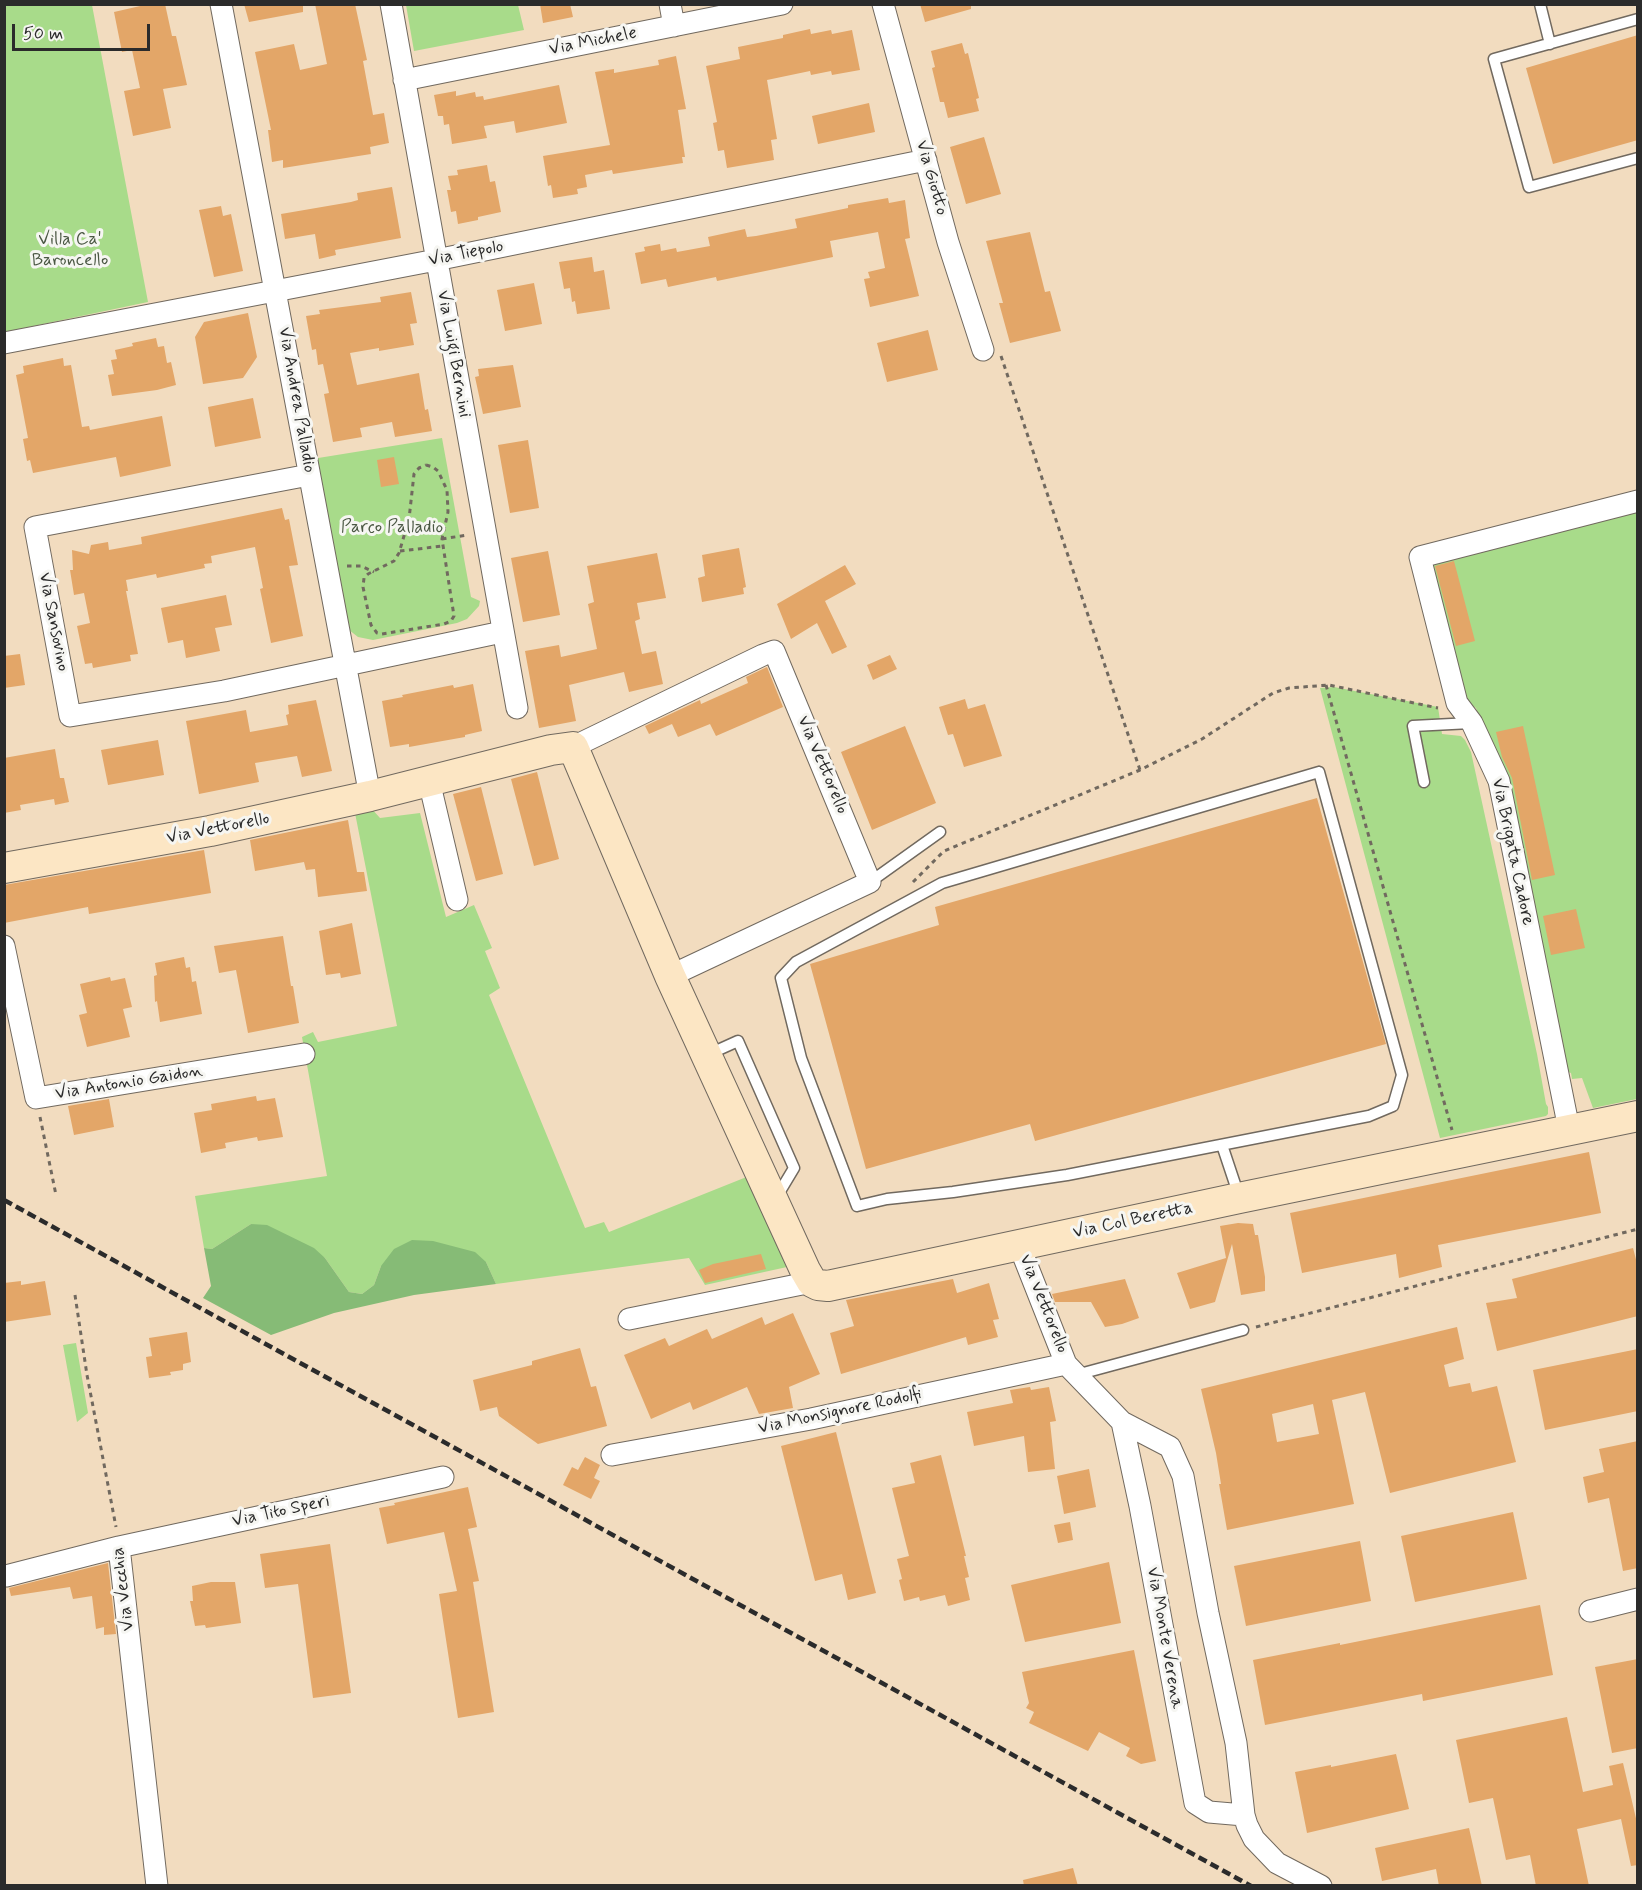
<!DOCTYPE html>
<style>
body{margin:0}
#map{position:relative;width:1642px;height:1890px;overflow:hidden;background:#f2dcbf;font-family:Mynerve,sans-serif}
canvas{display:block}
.frame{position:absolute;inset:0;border:6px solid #2b2b2b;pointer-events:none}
.scale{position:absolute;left:12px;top:24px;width:138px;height:27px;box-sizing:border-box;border:3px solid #2b2b2b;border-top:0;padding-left:8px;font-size:18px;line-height:21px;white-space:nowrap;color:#2b2b2b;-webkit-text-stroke:4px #f6f6f2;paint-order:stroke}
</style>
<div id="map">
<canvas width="1642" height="1890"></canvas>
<div class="frame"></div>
<div class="scale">50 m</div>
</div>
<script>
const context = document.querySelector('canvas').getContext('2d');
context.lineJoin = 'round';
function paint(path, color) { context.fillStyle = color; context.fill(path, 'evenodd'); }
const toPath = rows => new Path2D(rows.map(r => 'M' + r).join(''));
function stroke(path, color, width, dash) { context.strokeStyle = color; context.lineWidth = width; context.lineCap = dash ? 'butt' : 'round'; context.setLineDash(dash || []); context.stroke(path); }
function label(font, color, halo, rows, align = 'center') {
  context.font = font + ' Mynerve,sans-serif'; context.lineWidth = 6; context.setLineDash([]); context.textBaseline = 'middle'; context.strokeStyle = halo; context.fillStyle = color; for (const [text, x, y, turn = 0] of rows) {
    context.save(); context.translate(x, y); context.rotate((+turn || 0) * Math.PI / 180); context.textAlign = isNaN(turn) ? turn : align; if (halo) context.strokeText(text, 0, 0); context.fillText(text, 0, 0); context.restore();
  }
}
paint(toPath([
 [5,4,92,5,148,302,5,332],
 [406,5,518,5,524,30,414,51],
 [442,438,471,597,480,601,479,606,467,619,457,623,373,640,358,637,344,626,312,459],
 [1637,499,1637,1099,1593,1108,1582,1078,1572,1079,1571,1073,1565,1071,1525,898,1476,708,1468,703,1450,648,1425,554],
 [1334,687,1438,707,1442,734,1461,736,1465,740,1471,752,1537,1054,1546,1104,1548,1107,1548,1114,1546,1116,1440,1138,1320,688],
 [371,808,380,818,420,813,446,917,474,905,492,948,485,951,500,988,489,995,585,1228,604,1222,609,1232,749,1176,787,1267,705,1285,689,1258,496,1284,486,1262,381,1266,374,1285,362,1294,349,1292,325,1258,251,1224,212,1249,204,1248,195,1196,327,1176,302,1037,313,1032,318,1042,397,1026,355,813],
 [76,1343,88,1413,77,1422,63,1345]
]), '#a8db8a');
paint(toPath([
 [251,1224,267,1225,314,1248,325,1258,349,1292,362,1294,374,1285,381,1266,394,1249,412,1240,433,1241,475,1252,486,1262,496,1284,414,1295,334,1313,271,1335,203,1298,211,1286,204,1248,212,1249]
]), '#86bb76');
paint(toPath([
 [149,4,165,4,172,36,176,36,187,85,163,89,171,128,133,136,124,91,140,88,132,50,122,52,114,12],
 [244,4,303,4,303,12,249,22],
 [315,4,355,4,367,60,363,61,373,115,384,113,389,143,370,147,371,154,283,168,283,160,272,162,268,130,271,130,255,52,294,44,300,70,327,64],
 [540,4,570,4,573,17,543,23],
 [920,4,971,4,971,9,925,22],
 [810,29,811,34,831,30,832,34,852,30,860,70,832,75,831,71,811,75,810,71,767,80,777,139,771,140,774,160,727,168,724,150,718,151,713,123,717,122,706,66,740,59,738,47,783,38,783,35],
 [1638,35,1638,140,1553,164,1526,68],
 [962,43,965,54,968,53,979,98,976,99,979,111,948,118,944,102,940,102,932,68,935,67,931,51],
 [676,56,686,109,678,110,685,157,682,157,683,163,613,174,612,170,585,175,587,187,577,189,578,194,553,198,551,185,548,186,543,156,610,145,595,72,614,69,614,73,659,65,658,60],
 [559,85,567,123,516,133,514,121,484,126,487,138,452,144,449,124,444,125,443,116,438,116,434,95,456,91,456,96,475,92,476,97,483,96,484,100],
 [869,103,875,132,818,144,812,116],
 [984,137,1001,194,966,204,950,147],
 [487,165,490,182,495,181,501,212,478,217,478,220,458,224,456,211,451,212,447,190,451,190,448,176,458,175,457,170],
 [392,187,401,238,335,250,336,255,319,259,315,234,285,239,281,214,351,202,358,200,357,193],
 [888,198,889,203,905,200,910,238,905,239,919,296,870,307,864,279,870,278,868,272,885,268,878,232,830,241,833,257,717,281,716,277,668,287,666,279,641,284,635,253,645,251,644,247,660,244,661,251,676,248,677,252,710,246,708,237,745,229,747,237,756,236,797,228,795,219,848,208,848,205],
 [221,206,223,216,231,214,243,271,214,277,199,210],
 [1030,232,1045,292,1050,291,1061,331,1010,343,999,303,1003,303,986,241],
 [592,257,594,272,604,270,610,309,577,314,575,301,572,302,570,288,564,289,559,262],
 [534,283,542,324,505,331,497,290],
 [411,292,417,323,410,324,414,345,379,351,379,348,350,353,357,385,419,373,425,410,428,409,432,431,395,437,392,422,360,428,362,437,333,442,324,394,329,393,323,364,318,365,316,349,312,350,306,316,320,314,319,310,381,302,380,297],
 [248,313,257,357,243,378,203,384,195,337,204,322],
 [928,330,938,370,887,382,877,343],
 [156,338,158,347,164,346,167,363,171,362,176,385,157,390,112,396,108,375,114,374,111,360,117,359,115,350,133,346,132,343],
 [63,358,64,366,71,365,82,427,89,426,90,430,162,416,171,466,120,477,116,457,33,473,30,460,27,461,23,439,28,438,16,375,24,373,23,366],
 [513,365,521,407,483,414,475,377,479,376,478,369],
 [253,398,261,438,215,447,208,407],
 [528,440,539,508,510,513,498,445],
 [394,457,399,484,381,487,377,460],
 [282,508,285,520,289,519,298,565,289,566,303,636,271,643,260,589,263,588,255,547,211,556,212,563,204,564,205,568,157,578,156,574,126,580,128,591,126,591,138,654,130,655,131,661,93,668,92,663,85,664,77,626,90,623,84,593,74,595,70,570,73,570,72,550,89,554,91,545,108,542,109,550,142,544,141,537],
 [739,548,746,587,743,588,744,594,702,602,698,578,705,576,702,555],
 [548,551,560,615,523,622,511,558],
 [657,553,666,598,637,603,640,619,635,621,642,654,656,651,663,684,629,692,624,672,569,685,576,721,539,728,525,651,559,645,561,657,597,649,588,604,594,602,587,566],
 [1454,561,1475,641,1456,646,1435,566],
 [845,565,856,584,825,601,847,647,832,654,817,623,791,639,777,604],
 [226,595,232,625,215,628,220,651,186,658,183,640,168,643,161,608],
 [20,654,25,685,4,688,4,656],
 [890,655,897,669,873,680,867,665],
 [767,667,783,707,716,736,710,724,678,737,672,724,649,734,645,726,700,700,701,704,748,683,746,677],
 [473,684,482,731,465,735,465,737,409,747,409,744,390,747,382,701,403,697,402,695,453,685,454,688],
 [965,699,968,709,985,704,1002,756,964,767,953,734,948,735,939,707],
 [316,700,332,771,302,777,297,756,255,763,259,782,199,794,186,721,246,710,250,732,288,725,286,715,289,714,288,705],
 [905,726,936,803,872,830,841,752],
 [1523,726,1555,875,1532,880,1512,778,1502,757,1496,732],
 [158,740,164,775,108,785,101,750],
 [55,749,60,778,64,778,69,802,55,805,54,799,20,805,21,810,4,813,4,758],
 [537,772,559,859,534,866,511,779],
 [481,787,503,874,476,881,453,794],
 [1317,798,1386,1044,1035,1141,1030,1124,866,1169,810,964,939,925,935,907],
 [348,820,357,872,364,872,367,891,318,897,315,869,306,870,304,862,255,871,250,840],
 [204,850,211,893,89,914,88,907,4,923,4,885],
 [1576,909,1585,948,1551,955,1543,916],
 [352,923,361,974,341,978,340,973,326,975,319,931],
 [283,936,291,986,293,986,299,1023,248,1033,236,970,219,973,214,946],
 [184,957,186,968,190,967,192,982,196,981,202,1014,160,1022,157,1001,155,1002,154,976,157,975,155,963],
 [110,977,111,981,125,978,132,1007,123,1009,130,1037,87,1047,79,1015,87,1013,80,984],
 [256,1096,257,1101,275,1098,283,1137,258,1141,257,1137,225,1143,226,1148,201,1153,194,1113,212,1110,211,1104],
 [109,1099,114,1127,74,1135,68,1106],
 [1589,1152,1601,1213,1438,1245,1442,1267,1399,1278,1396,1254,1302,1273,1290,1213],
 [1238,1223,1253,1224,1255,1235,1258,1235,1265,1277,1265,1291,1241,1295,1232,1244,1215,1302,1190,1309,1177,1273,1226,1258,1220,1226],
 [1633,1248,1638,1267,1638,1316,1497,1351,1486,1303,1517,1298,1512,1279],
 [761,1254,766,1269,705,1283,699,1270,713,1264],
 [953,1279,957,1293,989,1283,999,1319,993,1320,998,1337,968,1345,966,1337,841,1374,830,1333,854,1326,846,1300],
 [1125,1279,1139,1318,1122,1324,1105,1327,1091,1302,1055,1302,1052,1294],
 [21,1281,21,1285,45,1281,51,1315,4,1322,4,1283],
 [793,1313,820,1374,789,1387,793,1408,759,1414,747,1387,693,1410,690,1402,651,1419,624,1355,665,1338,669,1346,707,1329,712,1339,762,1317,765,1325],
 [1457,1327,1464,1359,1444,1365,1449,1387,1470,1383,1472,1392,1497,1386,1516,1462,1390,1493,1365,1392,1332,1400,1354,1504,1227,1530,1219,1484,1221,1484,1216,1453,1201,1389],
 [1313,1404,1319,1434,1277,1442,1272,1414],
 [187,1332,191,1362,183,1364,183,1370,170,1372,171,1375,149,1378,146,1357,152,1356,149,1338],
 [580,1348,591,1387,596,1386,607,1426,538,1444,499,1416,497,1407,480,1411,473,1380,532,1365,532,1361],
 [1638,1349,1638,1411,1545,1430,1533,1370],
 [1030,1387,1031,1390,1049,1387,1056,1421,1050,1422,1055,1469,1028,1472,1024,1436,974,1446,967,1412,1013,1403,1010,1390],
 [836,1432,876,1593,848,1600,842,1574,815,1581,781,1446],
 [1638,1441,1638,1568,1623,1571,1609,1498,1588,1503,1583,1477,1604,1472,1599,1449],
 [941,1455,966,1556,964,1556,969,1577,965,1578,970,1600,948,1606,945,1595,920,1601,919,1597,904,1601,899,1580,902,1579,897,1559,909,1556,892,1488,915,1483,910,1463],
 [585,1457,600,1465,594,1478,600,1481,591,1499,563,1485,572,1467,578,1470],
 [1089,1469,1096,1507,1064,1514,1057,1476],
 [468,1487,477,1527,468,1529,479,1581,473,1582,494,1712,458,1718,439,1594,457,1591,444,1532,387,1544,379,1508,395,1505,394,1503],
 [1513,1512,1527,1579,1415,1602,1401,1536],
 [1070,1522,1073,1540,1058,1543,1054,1525],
 [1360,1541,1371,1601,1246,1626,1234,1566],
 [330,1544,351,1693,313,1698,298,1584,265,1588,260,1554],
 [1109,1562,1121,1623,1025,1642,1011,1585],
 [108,1563,116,1634,104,1635,104,1627,96,1629,92,1596,73,1599,70,1587,11,1596,9,1588],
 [211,1582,235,1582,241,1623,206,1628,205,1625,195,1626,190,1601,193,1601,192,1586],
 [1540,1605,1553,1675,1423,1701,1422,1694,1265,1725,1253,1660,1340,1643,1340,1645],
 [1134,1650,1156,1761,1141,1764,1126,1756,1130,1748,1099,1732,1088,1751,1029,1723,1034,1712,1026,1708,1029,1703,1022,1672],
 [1638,1659,1638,1748,1612,1753,1595,1667],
 [1567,1717,1583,1792,1613,1785,1609,1766,1623,1763,1638,1827,1638,1865,1631,1866,1621,1819,1577,1829,1589,1886,1536,1886,1530,1855,1506,1860,1493,1798,1469,1803,1456,1740],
 [1396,1754,1409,1809,1307,1833,1295,1772,1331,1765,1331,1767],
 [1469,1828,1482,1886,1439,1886,1436,1869,1382,1881,1375,1848],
 [1073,1868,1078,1886,1024,1886,1023,1880]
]), '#e3a668');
const lane = toPath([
 [1540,4,1550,44],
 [1638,19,1494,59,1529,187,1638,158],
 [1319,772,1402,1075,1393,1106,1369,1116,1067,1175,953,1192,887,1199,857,1206,801,1058,781,978,796,962,942,883,1319,772],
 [1424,782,1413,726,1471,723],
 [870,882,940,832],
 [707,1055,738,1041,794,1168,776,1198],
 [1222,1145,1239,1196],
 [1076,1375,1243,1330]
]);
const street = toPath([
 [221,4,370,796],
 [391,4,517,708],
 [670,4,674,26],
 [883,4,948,242,983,350],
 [404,80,782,4],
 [4,343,436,260,926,160],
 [309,475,35,527,70,716,224,691,502,632],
 [573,747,763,655,774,651,870,882,670,976],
 [429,781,457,900],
 [4,946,36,1098,304,1054],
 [1569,1129,1499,781,1472,723,1457,703,1420,557,1638,501],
 [1019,1245,1066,1364,1122,1422,1170,1447,1183,1476,1208,1613,1236,1743,1244,1815,1247,1825,1254,1839,1277,1863,1321,1886],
 [629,1319,812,1282],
 [1122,1422,1140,1506,1195,1803,1209,1812,1244,1815],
 [612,1455,811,1419,1066,1364],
 [119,1547,157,1886],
 [6,1576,119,1547,443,1477],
 [1590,1611,1638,1599]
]);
const secondary = toPath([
 [4,868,210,831,370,796,551,750,573,747,670,976,805,1270,812,1282,818,1285,828,1286,1239,1198,1638,1116]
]);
stroke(lane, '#71695f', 13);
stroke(street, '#71695f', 23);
stroke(secondary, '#71695f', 32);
stroke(toPath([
 [1001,356,1140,770],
 [426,465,433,467,438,471,447,490,448,512,442,539,454,616,451,621,444,624,382,634,377,633,371,625,363,587,364,578,368,574,394,561,399,553,409,519,414,474,419,468,426,465],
 [442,539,467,535],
 [400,551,443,546],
 [347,566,361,566,374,572],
 [1326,685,1452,1130],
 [913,882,944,851,1140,770,1202,739,1273,693,1289,688,1329,685,1438,708],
 [40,1117,56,1195],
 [75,1295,87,1375,116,1527],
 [1256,1327,1638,1229]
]), '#71695f', 3, [4.5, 4.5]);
stroke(lane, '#fff', 10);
stroke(street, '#fff', 21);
stroke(secondary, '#fce6c4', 30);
stroke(toPath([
 [4,1200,1251,1886]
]), '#2b2b2b', 4.5, [9, 4.5]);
label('18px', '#2b2b2b', '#f6f6f2', [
 ["Via Michele",593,42,-11],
 ["Via Giotto",931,178,74],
 ["Via Tiepolo",466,254,-11],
 ["Via Luigi Bernini",453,354,80],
 ["Via Andrea Palladio",296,400,80],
 ["Via Sansovino",53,622,79],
 ["Via Vettorello",822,765,67],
 ["Via Vettorello",218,829,-11],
 ["Via Brigata Cadore",1512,852,78],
 ["Via Antonio Gaidon",129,1083,-9],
 ["Via Col Beretta",1133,1221,-12],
 ["Via Vettorello",1043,1304,68],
 ["Via Monsignore Rodolfi",840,1412,-12],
 ["Via Tito Speri",281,1512,-12],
 ["Via Vecchia",124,1589,-97],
 ["Via Monte Verena",1164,1638,80]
]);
label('18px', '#4a5743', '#f6f6f2', [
 ["Villa Ca'",70,240],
 ["Baroncello",70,261],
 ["Parco Palladio",392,528]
]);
</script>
